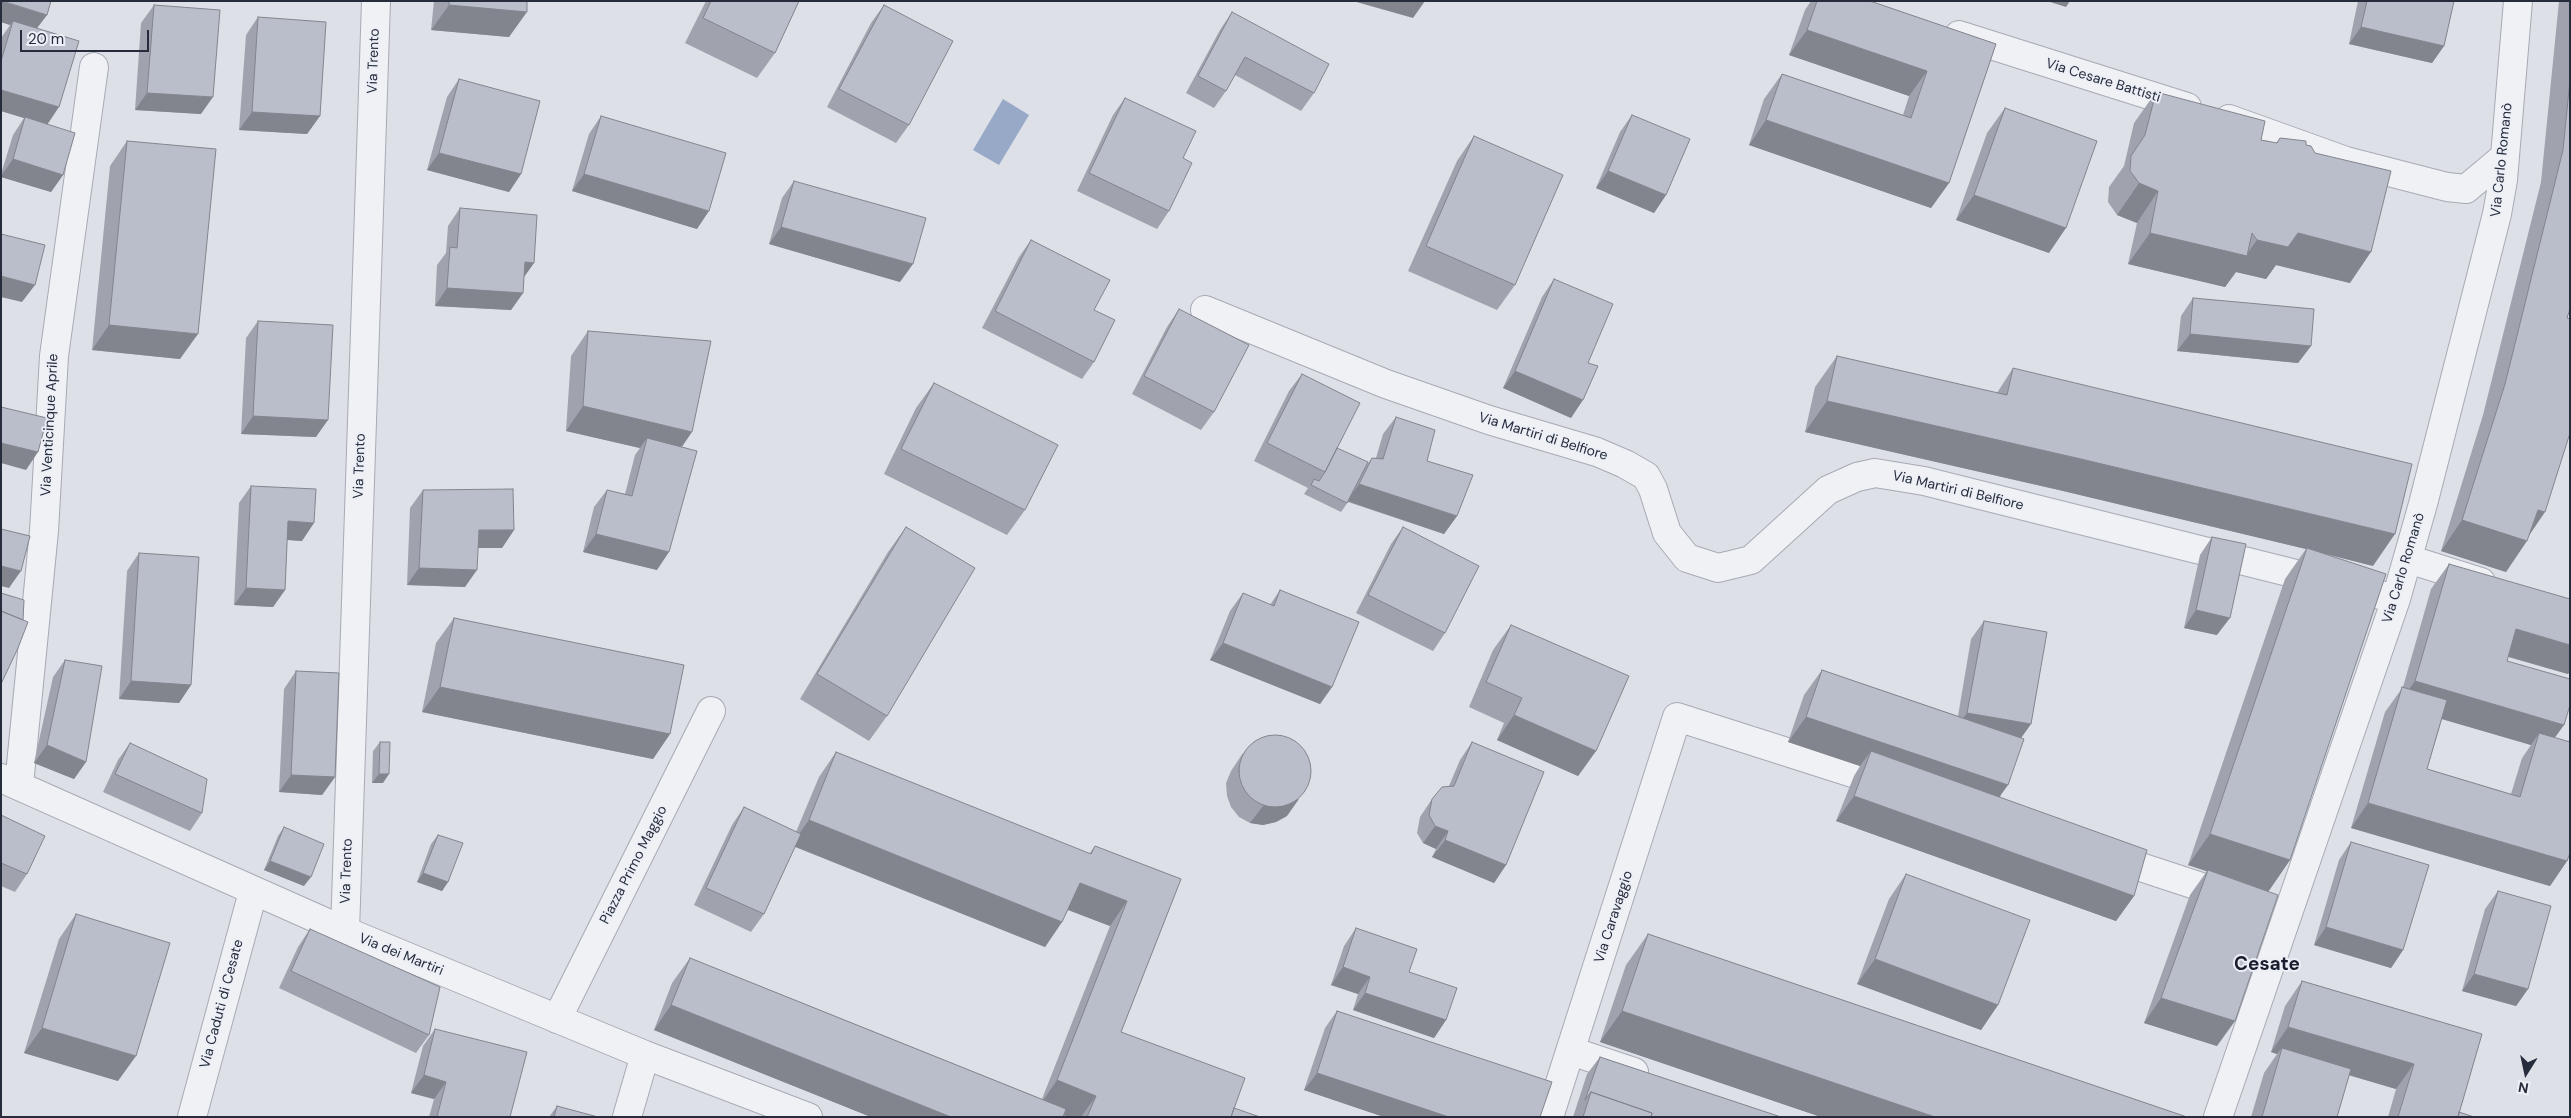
<!DOCTYPE html>
<meta charset="utf-8">
<style>
body{margin:0}
#map{position:relative;width:2571px;height:1118px;overflow:hidden;background:#dde0e7;font-family:"DM Sans",sans-serif}
canvas{display:block}
.frame{position:absolute;inset:0;border:2px solid #272c3d;pointer-events:none}
.north{position:absolute;left:2501px;top:1048px;width:50px;height:50px;-webkit-text-stroke:4px #eceff5;paint-order:stroke;rotate:190deg;font-size:14px;font-weight:700;line-height:20px;text-align:center;color:#272c3d}
.north::after{content:'';display:block;margin:auto;width:18px;height:22px;background:#272c3d;clip-path:polygon(50% 0,100% 100%,50% 72%,0 100%)}
.scale{position:absolute;left:20px;top:30px;width:129px;height:22px;box-sizing:border-box;border:2px solid #272c3d;border-top:0;padding-left:6px;font-size:15px;line-height:18px;white-space:nowrap;color:#272c3d;-webkit-text-stroke:4px #eceff5;paint-order:stroke}
</style>
<div id="map">
<canvas width="2571" height="1118"></canvas>
<div class="frame"></div>
<div class="north">N</div>
<div class="scale">20 m</div>
</div>
<script>
const context = document.querySelector('canvas').getContext('2d');
context.lineJoin = 'round';
function paint(path, color) { context.fillStyle = color; context.fill(path, 'evenodd'); }
const toPath = rows => new Path2D(rows.map(r => 'M' + r).join(''));
function stroke(path, color, width, dash) { context.strokeStyle = color; context.lineWidth = width; context.lineCap = dash ? 'butt' : 'round'; context.setLineDash(dash || []); context.stroke(path); }
function label(font, color, halo, rows, align = 'center') {
  context.font = font + ' "DM Sans",sans-serif'; context.lineWidth = 4; context.setLineDash([]); context.textBaseline = 'middle'; context.strokeStyle = halo; context.fillStyle = color; for (const [text, x, y, turn = 0] of rows) {
    context.save(); context.translate(x, y); context.rotate((+turn || 0) * Math.PI / 180); context.textAlign = isNaN(turn) ? turn : align; if (halo) context.strokeText(text, 0, 0); context.fillText(text, 0, 0); context.restore();
  }
}
paint(toPath([
 [1003,99,1029,115,999,165,973,150]
]), '#98a8c7');
const minor = toPath([
 [1959,35,2187,107],
 [2229,119,2346,161,2447,187,2466,189,2503,158],
 [1205,310,1386,384,1489,420,1597,452,1625,464,1646,476,1653,489,1667,533,1687,558,1718,568,1751,560,1828,490,1857,477,1875,473,1924,481,2396,599],
 [2408,559,2481,582],
 [1,778,345,931,645,1055,808,1117],
 [19,785,44,531,54,356,94,67],
 [2107,856,2232,897],
 [345,931,376,1],
 [557,1019,711,711],
 [1571,1051,1634,1072],
 [192,1117,253,892],
 [627,1117,645,1055],
 [1549,1117,1677,717,1890,785],
 [2218,1117,2396,599,2423,504,2497,214,2503,180,2518,1]
]);
stroke(minor, '#a6aab4', 30);
stroke(minor, '#f0f1f5', 28);
paint(toPath([
 [434,1,527,1,509,37,431,30],
 [706,1,799,1,775,53,757,78,685,43],
 [1811,1,1870,1,1996,44,1949,183,1931,208,1749,145,1764,99,1782,74,1903,115,1909,96,1789,55,1805,10],
 [2358,1,2454,1,2444,46,2432,63,2349,44],
 [2559,1,2570,1,2570,309,2567,318,2570,319,2570,436,2569,435,2530,534,2506,572,2441,551,2483,415,2541,182],
 [154,5,201,114,135,110,141,23],
 [884,5,909,125,896,143,827,107,871,23],
 [1232,12,1314,93,1301,111,1235,75,1226,91,1214,108,1186,93,1220,30],
 [47,15,37,28,48,124,63,175,51,192,1,177,1,174,13,135,24,118,1,111,1,38,10,25,1,22],
 [258,17,320,116,307,134,239,130,246,35],
 [459,79,521,174,509,192,427,170,447,97],
 [2156,92,2261,140,2276,143,2280,138,2306,145,2350,283,2276,265,2266,279,2236,272,2225,287,2128,264,2137,223,2117,215,2108,202,2109,187,2124,166,2134,123],
 [1125,98,1183,158,1169,211,1157,229,1077,191,1113,115],
 [2005,108,2049,253,1956,220,1987,133],
 [1632,115,1666,195,1654,213,1596,188,1620,132],
 [601,116,697,229,572,191,589,134],
 [1474,136,1515,285,1497,310,1408,271,1457,161],
 [127,141,180,359,92,350,110,166],
 [794,181,900,282,769,244,782,198],
 [460,208,534,263,524,276,523,293,511,310,435,306,437,265,446,253,448,226],
 [1031,240,1094,310,1094,362,1082,379,982,328,1019,257],
 [1554,279,1588,363,1571,418,1503,388,1542,297],
 [2193,298,2311,346,2298,363,2177,351,2181,316],
 [1179,309,1214,412,1201,430,1132,394,1167,327],
 [258,321,316,437,241,434,246,338],
 [588,331,682,447,657,570,583,552,594,507,607,490,625,494,635,455,640,448,566,431,571,356],
 [1837,356,1997,393,2013,368,2373,566,2327,554,2290,860,2268,892,2217,1046,2144,1023,2190,895,2207,871,2188,865,2285,579,2306,549,2059,490,1805,432,1815,387],
 [1302,374,1337,448,1365,467,1372,458,1376,458,1383,434,1396,417,1427,461,1457,516,1444,534,1348,502,1341,512,1304,494,1308,488,1254,461,1289,391],
 [934,383,1025,510,1007,535,884,474,916,408],
 [251,486,302,541,287,540,285,590,273,607,234,605,239,503],
 [423,490,514,530,502,548,478,548,465,587,407,585,410,508],
 [906,527,887,716,869,741,800,699,888,552],
 [1403,527,1445,633,1433,651,1356,613,1391,544],
 [2212,537,2217,635,2184,628,2200,555],
 [139,553,191,685,179,703,119,699,127,571],
 [2449,564,2568,674,2508,657,2507,661,2555,738,2567,861,2550,886,2351,828,2385,712,2403,687,2431,589],
 [2442,719,2531,745,2522,758,2511,794,2427,769],
 [1280,590,1332,687,1320,704,1210,660,1230,611,1243,593,1270,605],
 [454,618,670,734,653,759,422,712,436,643],
 [1984,621,2021,738,2000,797,2134,896,2116,921,1836,821,1854,776,1860,766,1788,742,1804,695,1822,670,1958,716,1971,639],
 [1511,625,1596,751,1578,776,1497,740,1504,723,1469,707,1493,650],
 [65,660,86,762,74,779,34,763,53,677],
 [296,671,335,777,322,795,279,792,284,689],
 [380,742,383,783,372,783,373,751],
 [1472,742,1506,865,1494,883,1432,857,1436,849,1423,843,1417,833,1420,817,1432,799,1449,786,1460,760],
 [130,743,202,813,190,831,103,792,118,760],
 [836,752,1089,854,1095,846,1181,879,1121,1032,1234,1108,1260,1117,1068,1117,1064,1115,1063,1117,871,1117,654,1030,672,983,690,958,1042,1099,1110,926,1068,910,1062,922,1045,947,795,847,764,914,751,932,694,905,732,825,744,807,796,832,819,777],
 [1243,753,1287,816,1276,822,1263,825,1250,823,1239,817,1231,807,1227,796,1226,783,1231,771],
 [1,815,27,874,15,892,1,886],
 [284,827,304,886,264,870,278,836],
 [438,835,448,882,442,891,417,882,431,844],
 [2351,842,2403,950,2391,968,2314,945,2339,860],
 [1906,874,1998,1005,1981,1030,1857,984,1889,899],
 [2498,891,2528,989,2516,1006,2462,991,2485,909],
 [76,914,118,1081,24,1053,59,939],
 [1356,928,1446,1020,1434,1038,1353,1010,1358,994,1331,985,1344,946],
 [310,929,429,1035,416,1053,279,988,298,947],
 [1648,934,2187,1117,1821,1117,1600,1042,1626,965],
 [2302,981,2482,1034,2459,1112,2474,1117,2388,1117,2396,1089,2349,1075,2337,1117,2251,1117,2264,1073,2277,1054,2271,1052,2285,1006],
 [1337,1011,1540,1117,1384,1117,1304,1090,1325,1028],
 [435,1029,510,1117,429,1117,434,1099,411,1093,423,1046],
 [1600,1057,1781,1117,1573,1117,1587,1074],
 [557,1106,598,1117,549,1117]
]), '#a0a3ae');
paint(toPath([
 [1,1,47,15,34,32,13,21,10,25,1,22],
 [1353,1,1425,1,1413,18],
 [2047,1,2070,1,2066,7],
 [449,5,527,12,509,37,431,30],
 [2361,27,2444,46,2432,63,2349,44],
 [1807,30,1927,71,1909,96,1789,55],
 [1,90,59,107,47,125,1,111],
 [147,93,213,97,201,114,135,110],
 [252,112,320,116,307,134,239,130],
 [1766,120,1949,183,1931,208,1749,145],
 [439,153,521,174,509,192,427,170],
 [13,159,63,175,51,192,1,177,1,176],
 [1608,171,1666,195,1654,213,1596,188],
 [584,174,709,211,697,229,572,191],
 [2139,183,2158,191,2137,223,2117,215],
 [1974,195,2066,228,2049,253,1956,220],
 [781,227,913,264,900,282,769,244],
 [2150,233,2246,255,2257,240,2298,233,2371,252,2350,283,2276,265,2266,279,2236,272,2225,287,2128,264],
 [525,262,534,263,522,280],
 [1,276,35,285,22,302,1,297],
 [447,288,523,293,511,310,435,306],
 [109,325,198,334,180,359,92,350],
 [2190,334,2311,346,2298,363,2177,351],
 [1515,371,1583,400,1571,418,1503,388],
 [1827,401,2081,459,2395,534,2373,566,2306,549,2307,548,2306,549,2059,490,1805,432],
 [583,406,692,432,675,457,647,438,640,448,566,431],
 [253,416,328,420,316,437,241,434],
 [1,443,38,452,26,470,1,463],
 [1359,484,1457,516,1444,534,1347,501],
 [2538,510,2545,512,2526,540,2527,541,2506,572,2441,551,2462,520],
 [288,521,314,523,302,541,276,539],
 [479,530,514,530,502,548,467,548],
 [596,534,669,552,657,570,583,552],
 [1,566,21,571,9,588,1,586],
 [419,568,477,570,465,587,407,585],
 [246,588,285,590,273,607,234,605],
 [2196,610,2230,618,2217,635,2184,628],
 [2516,629,2570,645,2570,672,2568,674,2499,654],
 [1223,643,1332,687,1320,704,1210,660],
 [131,681,191,685,179,703,119,699],
 [2415,681,2564,725,2546,750,2539,733,2531,745,2397,706],
 [440,687,670,734,653,759,422,712],
 [1967,713,2031,724,2019,741,1955,730],
 [1514,715,1596,751,1578,776,1497,740],
 [1806,717,2008,785,1990,810,1871,751,1860,766,1788,742],
 [47,745,86,762,74,779,34,763],
 [379,774,389,774,383,783,372,783],
 [291,775,335,777,322,795,279,792],
 [1854,796,2134,896,2116,921,1836,821],
 [1299,799,1287,816,1276,822,1263,825,1250,823,1263,806],
 [2368,803,2567,861,2550,886,2351,828],
 [809,820,1062,922,1045,947,791,845],
 [1435,826,1448,831,1436,849,1423,843],
 [2210,834,2290,860,2268,892,2188,865],
 [1445,840,1506,865,1494,883,1432,857],
 [270,861,311,877,304,886,264,870],
 [423,873,448,882,442,891,417,882],
 [1080,883,1127,901,1110,926,1063,908],
 [2326,927,2403,950,2391,968,2314,945],
 [1875,959,1998,1005,1981,1030,1857,984],
 [1343,967,1370,977,1358,994,1331,985],
 [2474,974,2528,989,2516,1006,2462,991],
 [1365,993,1446,1020,1434,1038,1353,1010],
 [2161,998,2235,1021,2217,1046,2144,1023],
 [671,1005,951,1117,871,1117,654,1030],
 [1622,1011,1935,1117,1821,1117,1600,1042],
 [2288,1027,2414,1064,2396,1089,2280,1055,2282,1048,2277,1054,2271,1052],
 [42,1028,136,1056,118,1081,24,1053],
 [1317,1073,1449,1117,1384,1117,1304,1090],
 [424,1075,446,1082,434,1099,411,1093],
 [1057,1080,1096,1096,1081,1117,1068,1117,1040,1105]
]), '#82858d');
const building = toPath([
 [2,1,51,1,47,15,2,1],
 [449,1,527,1,527,12,449,5,449,1],
 [711,1,799,1,775,53,703,18,711,1],
 [1817,1,1870,1,1996,44,1949,183,1766,120,1782,74,1911,118,1927,71,1807,30,1817,1],
 [2367,1,2454,1,2444,46,2361,27,2367,1],
 [154,5,220,10,213,97,147,93,154,5],
 [884,5,953,41,909,125,839,89,884,5],
 [1232,12,1329,64,1314,93,1245,57,1226,91,1198,76,1232,12],
 [258,17,326,22,320,116,252,112,258,17],
 [13,21,79,41,59,107,1,90,1,61,13,21],
 [459,79,540,101,521,174,439,153,459,79],
 [2570,80,2570,309,2567,318,2570,319,2570,433,2545,512,2538,510,2527,541,2462,520,2505,384,2563,150,2570,80],
 [2156,92,2265,121,2261,140,2277,143,2280,138,2306,141,2306,145,2311,146,2315,153,2391,171,2371,252,2298,233,2288,247,2257,240,2252,233,2247,256,2150,233,2158,191,2139,183,2130,171,2131,156,2145,135,2156,92],
 [1125,98,1196,131,1183,158,1192,163,1169,211,1089,173,1125,98],
 [2005,108,2097,141,2066,228,1974,195,2005,108],
 [1632,115,1690,139,1666,195,1608,171,1632,115],
 [601,116,726,153,709,211,584,174,601,116],
 [25,117,75,133,63,175,13,159,25,117],
 [1474,136,1563,175,1515,285,1426,246,1474,136],
 [127,141,216,149,198,334,109,325,127,141],
 [794,181,926,218,913,264,781,227,794,181],
 [460,208,537,215,534,263,525,262,523,293,447,288,450,247,457,248,460,208],
 [1,234,45,245,35,285,1,276,1,234],
 [1031,240,1110,280,1094,310,1115,320,1094,362,995,311,1031,240],
 [1554,279,1613,304,1588,363,1598,366,1583,400,1515,371,1554,279],
 [2193,298,2314,309,2311,346,2190,334,2193,298],
 [1179,309,1249,345,1214,412,1144,376,1179,309],
 [258,321,333,325,328,420,253,416,258,321],
 [588,331,711,341,692,432,583,406,588,331],
 [1837,356,2007,395,2013,368,2412,464,2395,534,2081,459,1827,401,1837,356],
 [1302,374,1360,403,1325,472,1267,443,1302,374],
 [934,383,1058,445,1025,510,901,449,934,383],
 [1,407,47,418,38,452,1,443,1,407],
 [1396,417,1435,430,1427,461,1473,475,1457,516,1359,484,1372,458,1383,459,1396,417],
 [647,438,697,451,669,552,596,534,607,490,632,496,647,438],
 [1337,448,1368,462,1347,503,1311,485,1314,479,1319,481,1325,472,1337,448],
 [251,486,316,489,314,523,288,521,285,590,246,588,251,486],
 [513,489,514,530,479,530,477,570,419,568,423,490,513,489],
 [906,527,975,568,887,716,817,674,906,527],
 [1403,527,1479,566,1445,633,1368,595,1403,527],
 [1,529,30,536,21,571,1,566,1,529],
 [2212,537,2246,544,2230,618,2196,610,2212,537],
 [2307,548,2386,574,2290,860,2210,834,2307,548],
 [139,553,199,557,191,685,131,681,139,553],
 [2449,564,2570,599,2570,645,2516,629,2507,661,2570,679,2570,705,2564,725,2415,681,2449,564],
 [1280,590,1359,622,1332,687,1223,643,1243,593,1274,606,1280,590],
 [1,593,24,600,23,620,1,611,1,593],
 [1,611,28,622,18,648,1,684,1,611],
 [454,618,684,665,670,734,440,687,454,618],
 [1984,621,2047,632,2031,724,1967,713,1984,621],
 [1511,625,1629,676,1596,751,1514,715,1522,698,1486,682,1511,625],
 [65,660,102,666,86,762,47,745,65,660],
 [1822,670,2024,739,2008,785,1806,717,1822,670],
 [296,671,339,673,335,777,291,775,296,671],
 [2402,687,2447,700,2427,769,2520,797,2539,733,2570,742,2570,853,2567,861,2368,803,2402,687],
 '1239 771a36 36 0 1 1 72 0a36 36 0 1 1-72 0Z',
 [380,742,390,742,389,774,379,774,380,742],
 [1472,742,1544,772,1506,865,1445,840,1448,831,1435,826,1429,815,1432,799,1442,787,1454,786,1472,742],
 [130,743,207,779,202,813,115,774,130,743],
 [1871,751,2147,850,2134,896,1854,796,1871,751],
 [836,752,1091,854,1095,846,1181,879,1121,1032,1245,1078,1231,1117,1087,1117,1096,1096,1057,1080,1127,901,1080,883,1062,922,809,820,836,752],
 [744,807,801,834,764,914,706,888,744,807],
 [1,815,45,836,27,874,1,863,1,815],
 [284,827,324,844,311,877,270,861,284,827],
 [438,835,463,843,448,882,423,873,438,835],
 [2351,842,2429,865,2403,950,2326,927,2351,842],
 [2208,870,2278,895,2235,1021,2161,998,2208,870],
 [1906,874,2030,920,1998,1005,1875,959,1906,874],
 [2498,891,2551,906,2528,989,2474,974,2498,891],
 [76,914,170,943,136,1056,42,1028,76,914],
 [1356,928,1417,949,1409,972,1457,988,1446,1020,1365,993,1370,977,1343,967,1356,928],
 [310,929,440,987,429,1035,291,971,310,929],
 [1648,934,2187,1117,1935,1117,1622,1011,1648,934],
 [690,958,1066,1109,1063,1117,951,1117,671,1005,690,958],
 [2302,981,2482,1034,2458,1117,2398,1117,2414,1064,2288,1027,2302,981],
 [1337,1011,1552,1082,1540,1117,1449,1117,1317,1073,1337,1011],
 [435,1029,527,1052,510,1117,437,1117,446,1082,424,1075,435,1029],
 [2282,1048,2351,1069,2337,1117,2262,1117,2282,1048],
 [1600,1057,1781,1117,1651,1117,1652,1113,1591,1092,1585,1100,1600,1057],
 [1591,1092,1652,1113,1651,1117,1583,1117,1591,1092],
 [557,1106,598,1117,554,1117,557,1106],
 [1234,1108,1260,1117,1231,1117,1234,1108],
 [2459,1112,2474,1117,2458,1117,2459,1112]
]);
paint(building, '#babeca');
stroke(building, '#82858d', 1);
label('14px', '#272c3d', '#eceff5', [
 ["Via Trento",374,61,-88],
 ["Via Cesare Battisti",2103,81,17],
 ["Via Carlo Romanò",2502,160,-84],
 ["Via Venticinque Aprile",50,425,-87],
 ["Via Martiri di Belfiore",1543,437,17],
 ["Via Trento",360,466,-88],
 ["Via Martiri di Belfiore",1958,491,13],
 ["Via Carlo Romanò",2404,568,-73],
 ["Piazza Primo Maggio",634,865,-63],
 ["Via Trento",347,871,-88],
 ["Via Caravaggio",1614,917,-72],
 ["Via dei Martiri",401,955,22],
 ["Via Caduti di Cesate",222,1004,-75]
]);
label('bold 19px', '#191d2e', '#eceff5', [
 ["Cesate",2267,965]
]);
</script>
